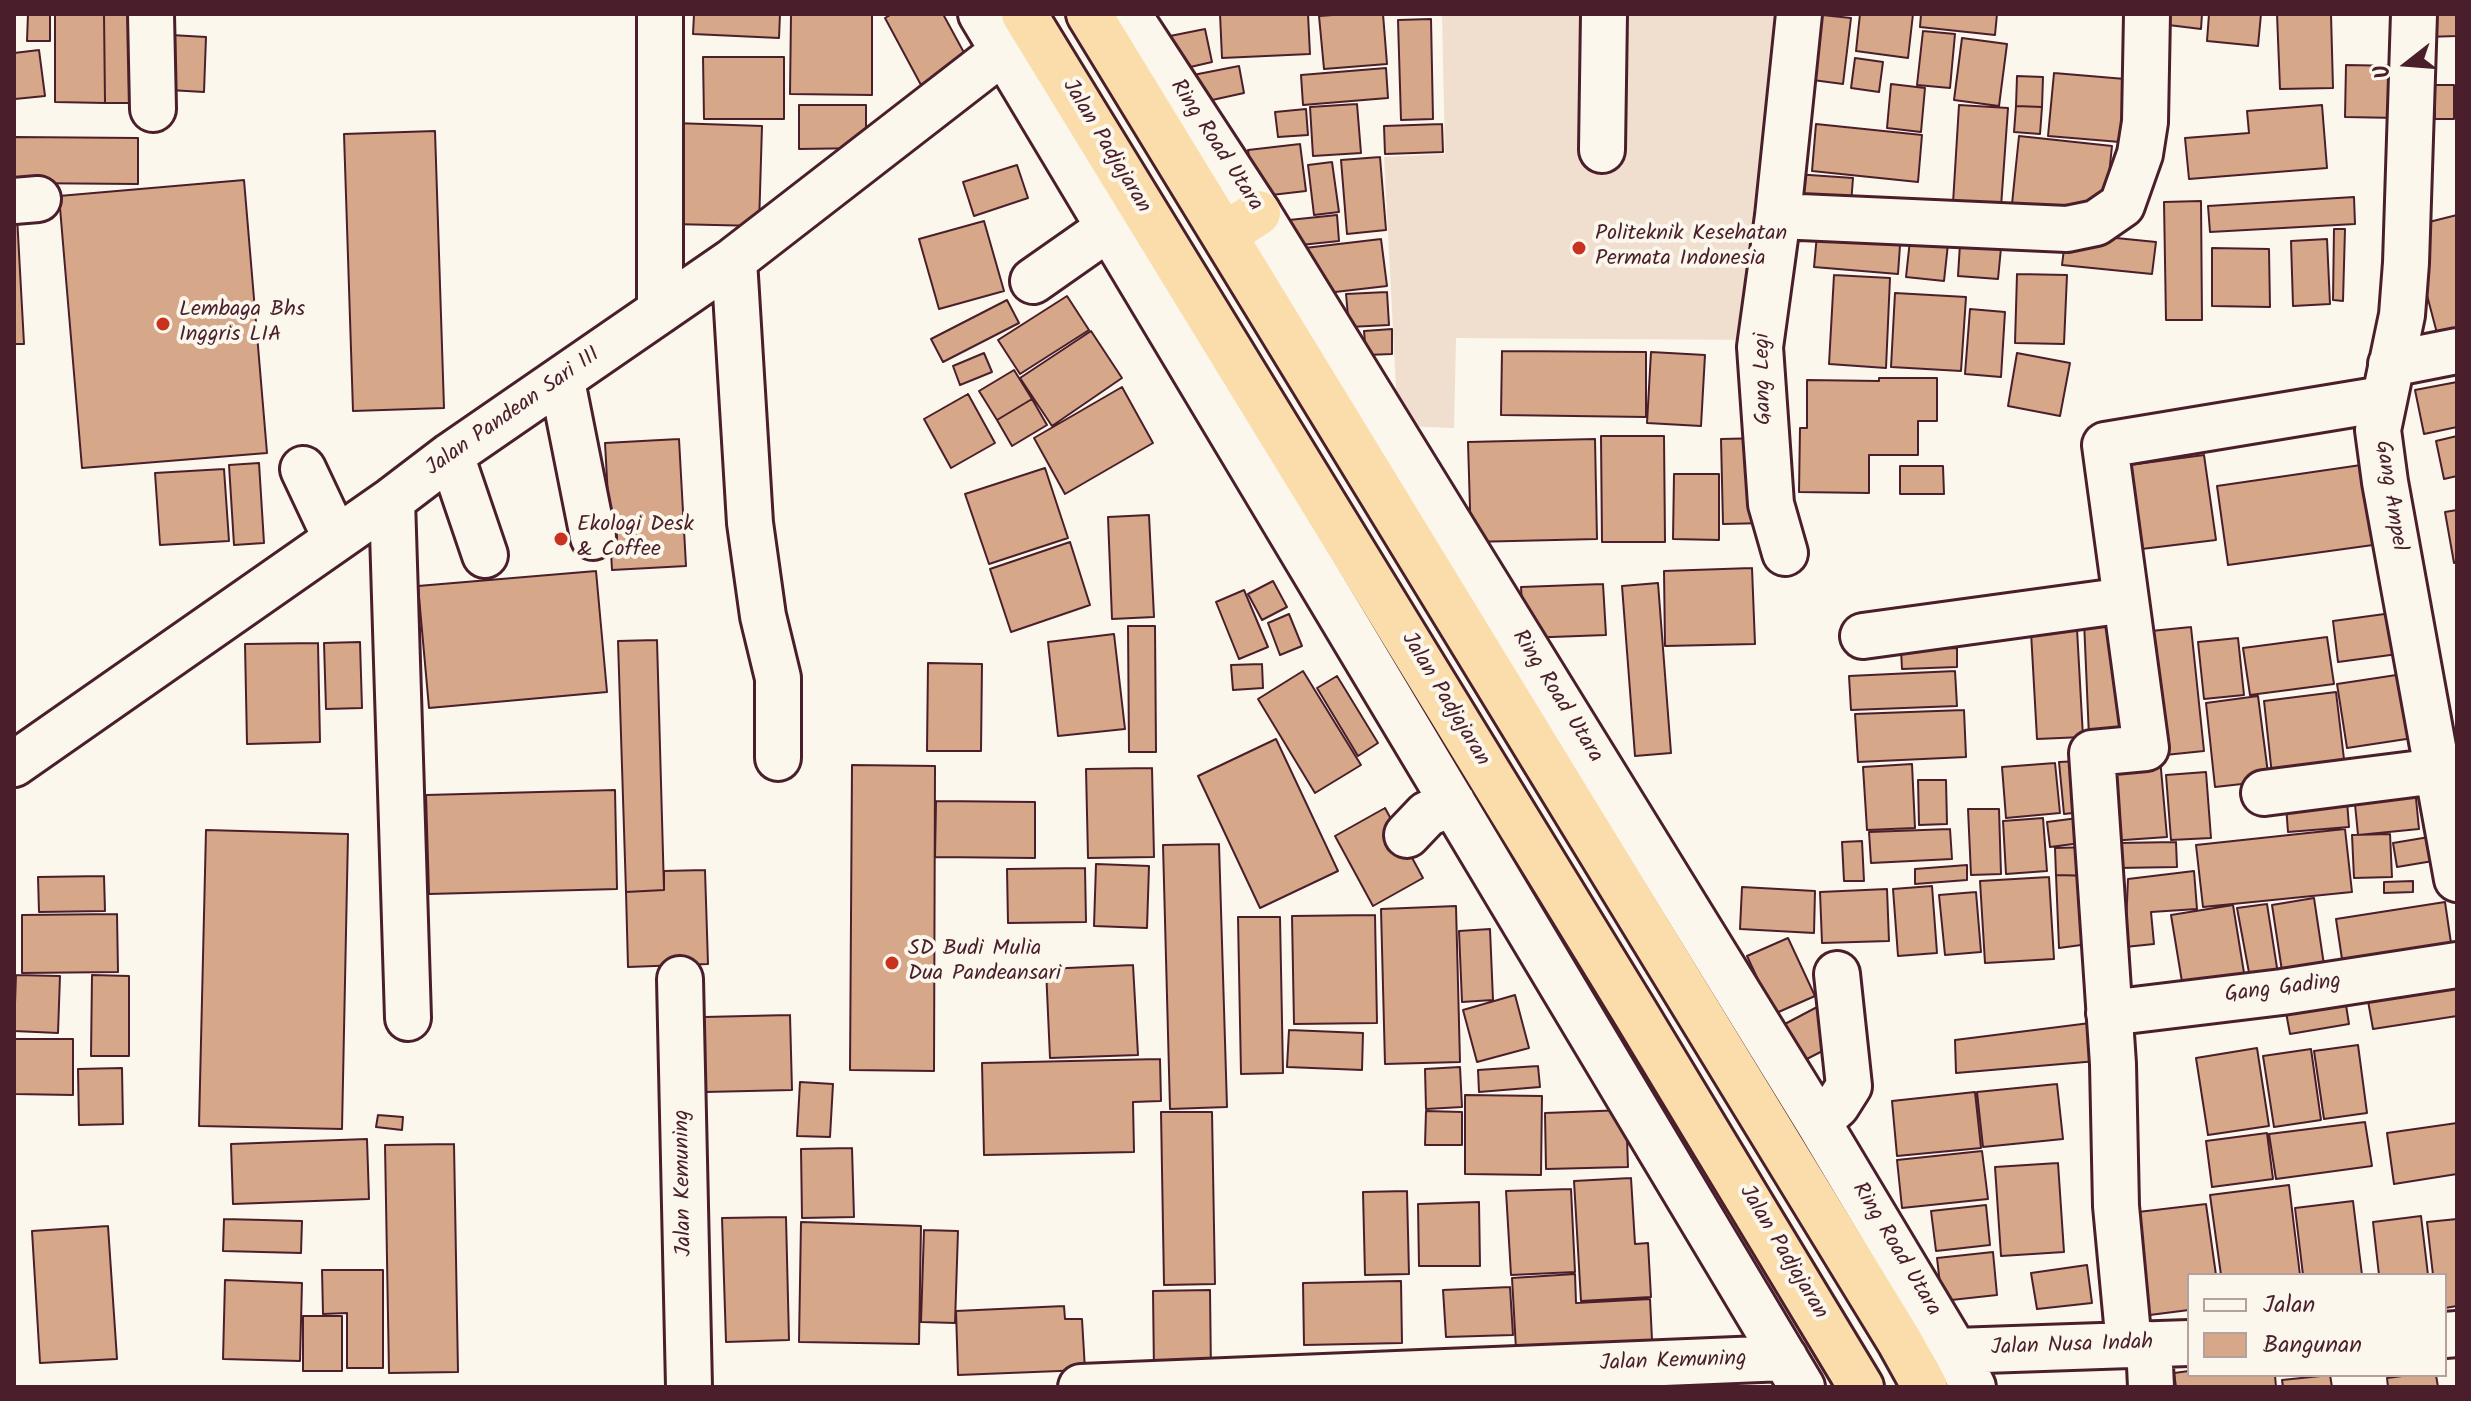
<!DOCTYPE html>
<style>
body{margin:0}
#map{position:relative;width:2471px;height:1401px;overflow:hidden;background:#fbf7ec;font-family:Kalam,sans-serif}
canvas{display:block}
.frame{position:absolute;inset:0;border:16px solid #4a1f2b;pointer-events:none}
.legend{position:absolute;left:2187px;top:1273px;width:260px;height:104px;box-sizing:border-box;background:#fbf7ec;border:2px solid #b4a19f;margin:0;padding:10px 14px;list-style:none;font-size:24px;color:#4a1f2b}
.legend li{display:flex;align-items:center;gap:16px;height:40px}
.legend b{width:40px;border:2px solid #b4a19f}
.north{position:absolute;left:2367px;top:24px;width:80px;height:80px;-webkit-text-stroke:6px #fbf7ec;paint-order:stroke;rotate:253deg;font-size:22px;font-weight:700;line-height:32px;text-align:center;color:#4a1f2b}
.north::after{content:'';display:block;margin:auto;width:28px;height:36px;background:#4a1f2b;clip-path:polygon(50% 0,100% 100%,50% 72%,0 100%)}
</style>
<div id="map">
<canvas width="2471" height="1401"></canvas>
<div class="frame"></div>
<ul class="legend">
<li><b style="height:10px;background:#fbf7ec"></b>Jalan</li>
<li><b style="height:22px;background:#d6a788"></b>Bangunan</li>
</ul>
<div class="north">U</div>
</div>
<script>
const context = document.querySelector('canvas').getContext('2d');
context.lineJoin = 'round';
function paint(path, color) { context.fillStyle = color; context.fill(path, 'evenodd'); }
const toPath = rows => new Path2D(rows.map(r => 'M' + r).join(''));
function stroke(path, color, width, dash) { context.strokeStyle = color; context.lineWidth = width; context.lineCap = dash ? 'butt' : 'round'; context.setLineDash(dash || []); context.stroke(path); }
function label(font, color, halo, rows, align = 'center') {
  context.font = font + ' Kalam,sans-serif'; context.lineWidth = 8; context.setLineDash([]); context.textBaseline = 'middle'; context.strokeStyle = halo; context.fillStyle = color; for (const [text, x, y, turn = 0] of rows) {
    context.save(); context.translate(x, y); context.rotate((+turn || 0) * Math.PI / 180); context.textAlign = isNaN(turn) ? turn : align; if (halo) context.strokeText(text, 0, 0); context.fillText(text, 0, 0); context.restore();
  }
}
paint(toPath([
 [1442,14,1798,14,1758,340,1456,338,1454,428,1398,426,1384,157,1445,154]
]), '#f0dfce');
const building = toPath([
 [28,14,50,14,50,41,27,41,28,14],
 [55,14,104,14,105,103,55,102,55,14],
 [104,14,133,14,134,103,105,103,104,14],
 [694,14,780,14,779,38,693,34,694,14],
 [791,14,872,14,872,95,790,94,791,14],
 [892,14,943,14,968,60,921,85,885,18,892,14],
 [1220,14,1308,14,1310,54,1222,58,1220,14],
 [1346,14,1383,14,1387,64,1324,69,1319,16,1346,14],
 [1813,14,1851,18,1843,84,1805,79,1813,14],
 [1860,14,1913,14,1908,58,1856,51,1860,14],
 [1921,14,1997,14,1995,35,1920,27,1921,14],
 [2153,14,2202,14,2201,29,2152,23,2153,14],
 [2209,14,2261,14,2258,46,2207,41,2209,14],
 [2277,14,2331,14,2333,88,2280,89,2277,14],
 [2425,14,2457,14,2457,36,2426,37,2425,14],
 [1431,19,1433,119,1401,120,1398,20,1431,19],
 [1205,29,1212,62,1173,71,1165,37,1205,29],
 [1923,31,1955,34,1950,88,1917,85,1923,31],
 [171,35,206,37,204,92,169,90,171,35],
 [1962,38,2007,44,1999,106,1954,100,1962,38],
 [39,50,45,96,15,99,14,53,39,50],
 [703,57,784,57,784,119,704,119,703,57],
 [1855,58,1883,62,1879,92,1851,88,1855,58],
 [2346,65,2400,66,2399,118,2345,117,2346,65],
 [1239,66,1244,93,1194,104,1188,76,1239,66],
 [1386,68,1388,98,1303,105,1301,75,1386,68],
 [2054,73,2125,79,2120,142,2048,136,2054,73],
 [2017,76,2043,77,2042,107,2016,106,2017,76],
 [1891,84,1925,88,1921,132,1887,128,1891,84],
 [2435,85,2454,85,2454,119,2435,119,2435,85],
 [1357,104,1361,153,1313,156,1310,107,1357,104],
 [799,105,866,105,866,148,799,149,799,105],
 [1959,105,2008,108,2001,207,1953,203,1959,105],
 [2322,105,2327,168,2189,179,2185,138,2249,133,2247,111,2322,105],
 [2016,106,2042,107,2040,134,2014,132,2016,106],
 [1306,109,1308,135,1278,137,1275,112,1306,109],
 [674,123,762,126,759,226,671,224,674,123],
 [1442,124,1443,152,1385,154,1384,126,1442,124],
 [1816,124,1922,135,1918,182,1812,171,1816,124],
 [435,131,444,408,353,411,344,134,435,131],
 [2019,136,2112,146,2105,213,2012,204,2019,136],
 [14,137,138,138,138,184,14,183,14,137],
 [1300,144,1306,191,1254,197,1248,150,1300,144],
 [1380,157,1386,230,1347,234,1341,160,1380,157],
 [1332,162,1339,212,1314,215,1308,165,1332,162],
 [1017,165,1028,198,974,216,963,182,1017,165],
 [1795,174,1853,178,1851,204,1793,199,1795,174],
 [244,180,267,453,82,468,59,196,244,180],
 [2354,197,2355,224,2210,232,2208,206,2354,197],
 [2201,201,2202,320,2166,320,2164,202,2201,201],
 [1337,215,1339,241,1291,246,1289,220,1337,215],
 [2457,215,2457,332,2438,337,2409,227,2457,215],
 [14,216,17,216,24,344,14,344,14,216],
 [984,221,1004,291,939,309,919,239,984,221],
 [1818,224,1901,231,1898,274,1814,267,1818,224],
 [2334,229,2345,229,2343,301,2333,300,2334,229],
 [2066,233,2156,242,2152,274,2062,265,2066,233],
 [1381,239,1387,286,1309,295,1305,248,1381,239],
 [2327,239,2330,304,2293,306,2291,241,2327,239],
 [1910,240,1948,244,1944,281,1906,277,1910,240],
 [1960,244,2001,248,1998,279,1958,276,1960,244],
 [2212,248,2269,249,2270,307,2212,306,2212,248],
 [2017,274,2067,275,2064,344,2015,343,2017,274],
 [1834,275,1890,278,1886,368,1829,364,1834,275],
 [1387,292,1389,325,1349,327,1346,294,1387,292],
 [1895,293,1966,297,1961,371,1891,367,1895,293],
 [1067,296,1089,330,1020,374,998,340,1067,296],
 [1007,300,1019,323,943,362,931,339,1007,300],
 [1970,309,2005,312,2001,377,1965,374,1970,309],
 [1392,329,1392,354,1366,355,1364,331,1392,329],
 [1091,331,1122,378,1052,426,1020,378,1091,331],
 [1502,351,1646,352,1646,417,1501,415,1502,351],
 [1651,352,1705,355,1701,426,1647,423,1651,352],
 [984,353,992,372,960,385,953,366,984,353],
 [2017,353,2070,363,2060,416,2008,406,2017,353],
 [1014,370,1032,399,997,420,979,391,1014,370],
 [1879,378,1937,378,1937,421,1918,421,1918,455,1869,455,1869,493,1799,492,1800,428,1807,428,1807,380,1879,381,1879,378],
 [2457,382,2457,427,2424,434,2415,390,2457,382],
 [1122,387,1153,443,1065,494,1034,438,1122,387],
 [968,394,995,443,951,468,924,419,968,394],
 [1032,399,1047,425,1012,446,997,420,1032,399],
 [1601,436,1664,436,1665,542,1602,542,1601,436],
 [2457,436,2457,476,2444,479,2436,441,2457,436],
 [1765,438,1767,523,1723,524,1721,439,1765,438],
 [679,439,686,566,612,570,605,443,679,439],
 [1595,439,1597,539,1471,542,1468,442,1595,439],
 [2204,455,2216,540,2125,551,2114,467,2204,455],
 [259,463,264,543,234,545,229,465,259,463],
 [2361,465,2373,545,2228,565,2217,486,2361,465],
 [1900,466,1943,466,1944,494,1900,494,1900,466],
 [1045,468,1068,538,989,564,965,494,1045,468],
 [224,469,229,541,160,545,155,473,224,469],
 [1674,474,1719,474,1719,540,1673,539,1674,474],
 [2457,510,2457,562,2454,563,2445,512,2457,510],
 [1149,515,1154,617,1112,619,1108,517,1149,515],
 [1070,542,1090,605,1011,632,990,569,1070,542],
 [1752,568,1755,644,1665,646,1664,571,1752,568],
 [596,571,607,692,429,708,418,586,596,571],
 [1273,581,1287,607,1262,620,1248,594,1273,581],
 [1658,583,1671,753,1635,756,1622,586,1658,583],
 [1603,584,1606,635,1524,638,1521,587,1603,584],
 [1244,590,1268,647,1239,659,1216,602,1244,590],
 [2392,613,2398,654,2338,662,2333,621,2392,613],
 [1289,614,1302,646,1280,655,1268,623,1289,614],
 [2117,620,2123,736,2089,737,2084,621,2117,620],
 [1128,626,1155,626,1156,752,1129,752,1128,626],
 [2191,627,2204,751,2165,755,2151,631,2191,627],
 [2077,629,2083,737,2037,739,2031,632,2077,629],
 [1114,634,1125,729,1058,736,1048,642,1114,634],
 [2327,637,2334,684,2250,695,2243,648,2327,637],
 [2238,638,2244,695,2204,699,2198,642,2238,638],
 [657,640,664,890,626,892,618,641,657,640],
 [360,642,362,708,326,709,324,643,360,642],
 [318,643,320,742,247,744,245,644,318,643],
 [1957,648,1957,667,1902,669,1901,650,1957,648],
 [928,663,982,664,981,751,927,751,928,663],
 [1262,664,1263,688,1233,690,1231,665,1262,664],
 [1303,671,1361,765,1315,793,1258,699,1303,671],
 [1955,671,1957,706,1851,710,1849,676,1955,671],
 [2403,674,2413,738,2347,748,2337,684,2403,674],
 [1337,676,1378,743,1358,756,1317,688,1337,676],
 [2336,692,2346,776,2273,784,2264,701,2336,692],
 [2258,696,2269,781,2215,787,2206,703,2258,696],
 [1964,710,1966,757,1858,762,1855,714,1964,710],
 [1276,739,1338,871,1260,908,1198,776,1276,739],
 [2160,758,2167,837,2110,841,2103,762,2160,758],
 [2082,761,2082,812,2064,814,2059,762,2082,761],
 [2055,763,2060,813,2006,818,2002,767,2055,763],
 [1912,764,1915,828,1867,830,1863,767,1912,764],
 [852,765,935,766,934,1071,850,1070,852,765],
 [1152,768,1154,857,1088,858,1086,769,1152,768],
 [2206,772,2211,838,2171,840,2166,775,2206,772],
 [2414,778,2419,829,2358,835,2353,784,2414,778],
 [1918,780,1946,780,1947,824,1919,825,1918,780],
 [2346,788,2349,827,2288,832,2285,792,2346,788],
 [615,790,617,889,429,894,426,795,615,790],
 [936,801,1035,802,1035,858,935,857,936,801],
 [1385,808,1423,878,1373,906,1335,836,1385,808],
 [1968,809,1999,809,2001,874,1971,875,1968,809],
 [2043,818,2047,871,2006,874,2003,821,2043,818],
 [2078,818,2081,843,2050,847,2047,822,2078,818],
 [1950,829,1952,859,1871,863,1869,832,1950,829],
 [2345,829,2352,892,2203,907,2196,845,2345,829],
 [206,830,348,834,342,1129,199,1126,206,830],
 [2390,834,2392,877,2354,878,2352,835,2390,834],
 [2429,837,2433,861,2397,867,2393,843,2429,837],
 [1862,841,1864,881,1844,881,1842,842,1862,841],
 [2176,842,2177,867,2118,868,2118,843,2176,842],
 [1219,844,1227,1107,1170,1109,1163,845,1219,844],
 [2090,847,2092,876,2056,875,2055,848,2090,847],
 [1096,864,1149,866,1147,928,1094,926,1096,864],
 [1967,865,1967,880,1915,884,1915,869,1967,865],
 [1085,868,1086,922,1008,923,1007,869,1085,868],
 [705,870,708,964,628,967,626,892,664,890,664,871,705,870],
 [2194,871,2197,909,2151,912,2154,944,2125,947,2128,879,2194,871],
 [2056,875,2092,876,2096,943,2059,948,2056,875],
 [104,876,105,911,39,912,38,877,104,876],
 [2049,877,2054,959,1985,963,1980,881,2049,877],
 [2413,881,2413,892,2384,893,2384,882,2413,881],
 [1932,886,1937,953,1898,956,1893,889,1932,886],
 [1742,887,1815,891,1814,933,1740,929,1742,887],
 [1887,889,1889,941,1822,943,1820,892,1887,889],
 [1976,892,1981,952,1945,955,1939,895,1976,892],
 [2314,898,2324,965,2282,971,2272,905,2314,898],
 [2445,902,2451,943,2342,959,2336,919,2445,902],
 [2267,904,2278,974,2250,978,2237,908,2267,904],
 [2233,905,2245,979,2183,988,2171,915,2233,905],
 [1456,906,1460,1062,1385,1064,1381,909,1456,906],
 [117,914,118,972,22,973,22,915,117,914],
 [1375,915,1377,1023,1294,1024,1292,916,1375,915],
 [1238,917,1280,917,1283,1073,1241,1074,1238,917],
 [1490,929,1493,1000,1462,1002,1459,931,1490,929],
 [1788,938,1815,996,1774,1014,1747,956,1788,938],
 [1133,965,1138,1055,1050,1058,1046,969,1133,965],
 [16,975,60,976,58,1033,14,1031,16,975],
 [92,975,129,976,129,1056,91,1056,92,975],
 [2457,977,2457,1016,2373,1029,2365,984,2457,977],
 [2343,986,2349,1024,2290,1034,2283,996,2343,986],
 [1515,995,1529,1048,1477,1062,1463,1010,1515,995],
 [1819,1006,1838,1043,1801,1062,1783,1025,1819,1006],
 [790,1015,792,1090,705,1092,704,1017,790,1015],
 [2098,1022,2097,1061,1956,1073,1955,1040,2098,1022],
 [1289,1030,1363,1033,1362,1070,1287,1067,1289,1030],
 [14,1039,73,1039,73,1095,14,1094,14,1039],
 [2358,1045,2367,1113,2324,1119,2314,1051,2358,1045],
 [2257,1048,2269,1126,2208,1135,2196,1058,2257,1048],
 [2311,1049,2321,1120,2274,1127,2263,1056,2311,1049],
 [1160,1059,1161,1101,1133,1102,1134,1152,984,1155,982,1063,1160,1059],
 [1538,1066,1540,1087,1479,1092,1478,1070,1538,1066],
 [1460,1067,1462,1107,1426,1109,1425,1069,1460,1067],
 [122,1068,123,1124,79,1125,78,1069,122,1068],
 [800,1082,833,1084,830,1137,797,1136,800,1082],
 [2057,1084,2063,1139,1983,1147,1977,1092,2057,1084],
 [1975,1092,1981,1148,1897,1156,1892,1101,1975,1092],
 [1465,1095,1542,1096,1541,1175,1465,1174,1465,1095],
 [1626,1110,1628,1167,1546,1169,1545,1113,1626,1110],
 [1426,1111,1462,1112,1462,1145,1425,1145,1426,1111],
 [1161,1112,1212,1112,1215,1284,1164,1285,1161,1112],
 [378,1115,403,1117,402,1130,376,1127,378,1115],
 [2365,1122,2372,1166,2276,1179,2269,1134,2365,1122],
 [2457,1123,2457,1174,2394,1184,2387,1133,2457,1123],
 [2267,1133,2273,1179,2212,1187,2206,1141,2267,1133],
 [367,1139,369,1199,233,1204,231,1144,367,1139],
 [454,1144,458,1372,389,1373,385,1145,454,1144],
 [852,1148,854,1217,802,1218,801,1149,852,1148],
 [1982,1151,1988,1199,1902,1208,1897,1160,1982,1151],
 [2058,1163,2064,1252,2001,1256,1995,1167,2058,1163],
 [1631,1178,1635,1244,1648,1243,1651,1297,1581,1301,1574,1181,1631,1178],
 [2289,1185,2300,1275,2221,1275,2210,1195,2289,1185],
 [1571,1189,1575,1272,1511,1275,1506,1191,1571,1189],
 [1407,1191,1409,1274,1365,1275,1363,1192,1407,1191],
 [2353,1201,2362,1275,2303,1275,2295,1208,2353,1201],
 [1479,1202,1480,1266,1419,1266,1418,1204,1479,1202],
 [2206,1204,2216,1275,2189,1275,2189,1310,2134,1317,2121,1214,2206,1204],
 [1986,1205,1990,1245,1936,1251,1931,1211,1986,1205],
 [2421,1216,2428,1275,2379,1275,2373,1222,2421,1216],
 [786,1217,789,1340,726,1342,722,1218,786,1217],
 [224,1219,302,1221,301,1253,223,1251,224,1219],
 [2457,1219,2457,1306,2445,1308,2445,1275,2433,1275,2427,1222,2457,1219],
 [801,1222,921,1226,919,1344,799,1342,801,1222],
 [108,1226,117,1359,40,1363,32,1231,108,1226],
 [924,1230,958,1231,955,1323,921,1322,924,1230],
 [1993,1252,1997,1295,1942,1301,1937,1258,1993,1252],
 [2087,1265,2092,1303,2037,1309,2031,1273,2087,1265],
 [322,1270,383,1270,383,1368,347,1368,347,1313,323,1314,322,1270],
 [1575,1274,1576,1303,1650,1299,1653,1360,1517,1367,1512,1278,1575,1274],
 [225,1280,302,1283,300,1361,223,1359,225,1280],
 [1401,1281,1402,1343,1304,1345,1303,1283,1401,1281],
 [1510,1287,1513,1335,1446,1337,1443,1290,1510,1287],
 [1210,1290,1211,1373,1154,1373,1153,1291,1210,1290],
 [1064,1306,1065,1319,1082,1319,1085,1370,958,1375,956,1311,1064,1306],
 [303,1316,342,1316,342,1371,303,1371,303,1316],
 [2189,1371,2189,1375,2275,1375,2276,1387,2176,1387,2174,1373,2189,1371],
 [2330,1375,2332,1387,2283,1387,2282,1380,2330,1375],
 [2410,1375,2436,1375,2438,1387,2388,1387,2387,1378,2410,1375]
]);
paint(building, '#d6a788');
stroke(building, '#4a1f2b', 2);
const minor = toPath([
 [151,14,153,109],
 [660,14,660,311],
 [981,14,1802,1387],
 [1128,14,1258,213,1818,1122,1955,1351,1973,1387],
 [2414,14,2406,263,2402,315,2378,430,2385,482,2457,879],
 [1602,150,1604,14],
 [14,201,38,199],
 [1778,216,2067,229,2096,223,2122,205,2140,154,2145,122,2147,14],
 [734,260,750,523,763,616,778,678,778,758],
 [1033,281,1110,227],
 [2391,364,2457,351],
 [562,381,593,537],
 [451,455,485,555],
 [303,469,336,539],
 [392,500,408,1018],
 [1785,553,1771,504,1760,347,1778,216,1799,14],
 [2126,600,2146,748,2092,753,2113,1064,2116,1206,2129,1345],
 [1863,636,2126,600,2105,445,2383,399],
 [14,764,392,500,451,455,734,260,1005,50],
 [2264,793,2437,771,2457,767],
 [1407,835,1427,814,1453,803],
 [680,979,689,1387],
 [2109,1013,2282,992,2457,965],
 [1818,1122,1837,1105,1849,1086,1837,974],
 [2445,1335,2457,1334],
 [2149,1344,2151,1387],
 [1955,1351,2189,1343],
 [1081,1387,1785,1358]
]);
const highway = toPath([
 [1024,14,1636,1014,1861,1387],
 [1089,14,1900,1342,1925,1387],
 [1226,234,1258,213]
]);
stroke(minor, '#4a1f2b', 50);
stroke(highway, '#4a1f2b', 50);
stroke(minor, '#fbf7ec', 44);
stroke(highway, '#faddab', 44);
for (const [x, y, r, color] of [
 [1579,248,8,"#c8321e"],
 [163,324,8,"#c8321e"],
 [561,539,8,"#c8321e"],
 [892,963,8,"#c8321e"]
]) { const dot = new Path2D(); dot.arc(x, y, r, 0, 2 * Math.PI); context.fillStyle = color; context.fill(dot); stroke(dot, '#fbf7ec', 3); }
label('22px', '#4a1f2b', '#fbf7ec', [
 ["Ring Road Utara",1215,146,57],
 ["Jalan Padjajaran",1105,147,59],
 ["Gang Legi",1765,379,-91],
 ["Jalan Pandean Sari III",514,413,-35],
 ["Gang Ampel",2389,496,81],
 ["Ring Road Utara",1556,697,58],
 ["Jalan Padjajaran",1444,700,59],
 ["Gang Gading",2283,990,-7],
 ["Jalan Kemuning",685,1183,-91],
 ["Ring Road Utara",1895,1250,59],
 ["Jalan Padjajaran",1782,1253,59],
 ["Jalan Nusa Indah",2072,1347,-2],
 ["Jalan Kemuning",1673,1363,-2]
]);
label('22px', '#4a1f2b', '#fbf7ec', [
 ["Politeknik Kesehatan",1595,235],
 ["Permata Indonesia",1595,260],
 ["Lembaga Bhs",179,311],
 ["Inggris LIA",179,336],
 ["Ekologi Desk",577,526],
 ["& Coffee",577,551],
 ["SD Budi Mulia",908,950],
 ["Dua Pandeansari",908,975]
], 'left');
</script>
